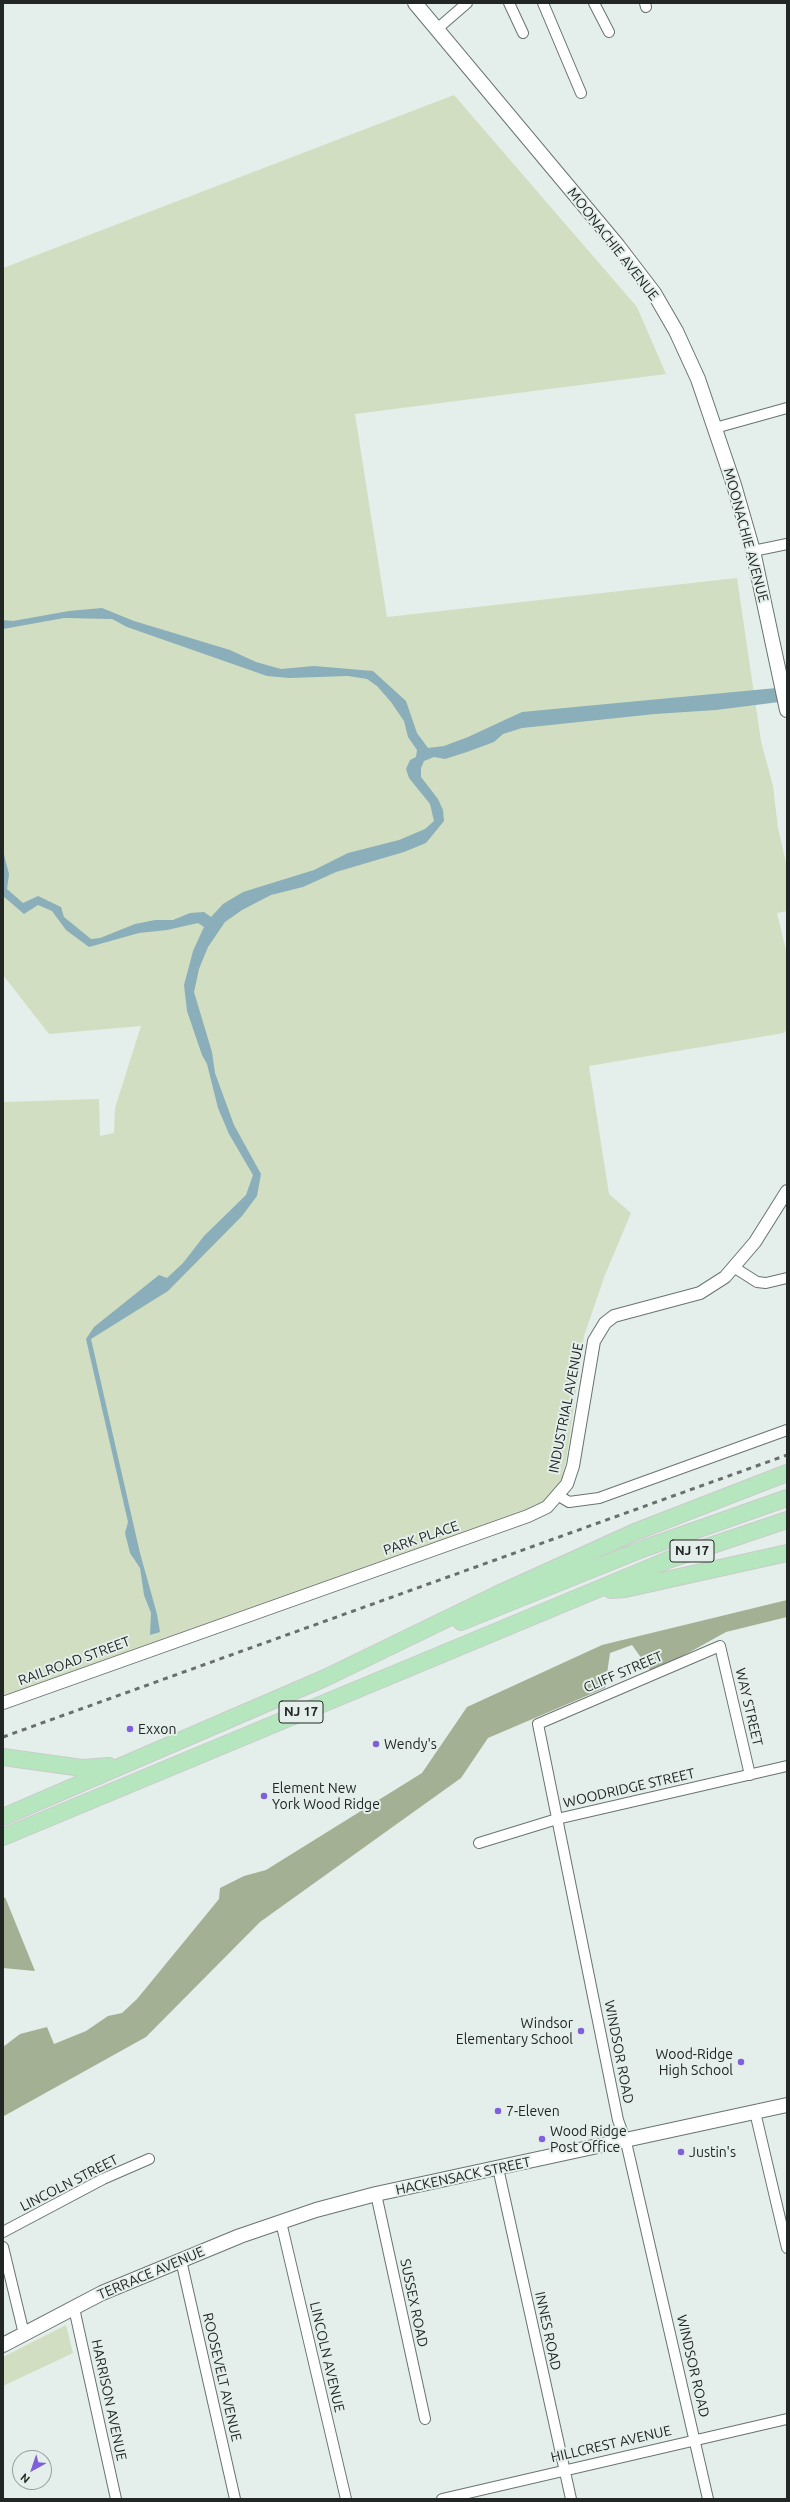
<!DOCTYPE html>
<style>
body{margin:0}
#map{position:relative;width:790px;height:2502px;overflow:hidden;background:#e4efeb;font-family:Ubuntu,sans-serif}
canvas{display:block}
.frame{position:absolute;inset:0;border:4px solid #222625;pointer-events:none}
.north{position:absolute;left:12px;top:2450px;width:40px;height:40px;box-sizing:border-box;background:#e4efeb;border:1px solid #969f9c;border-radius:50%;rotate:220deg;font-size:11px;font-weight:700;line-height:16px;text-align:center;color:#222625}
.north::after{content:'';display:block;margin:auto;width:14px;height:18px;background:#7f5fda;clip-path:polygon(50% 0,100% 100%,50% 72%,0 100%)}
</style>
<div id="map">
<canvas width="790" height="2502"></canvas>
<div class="frame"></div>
<div class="north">N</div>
</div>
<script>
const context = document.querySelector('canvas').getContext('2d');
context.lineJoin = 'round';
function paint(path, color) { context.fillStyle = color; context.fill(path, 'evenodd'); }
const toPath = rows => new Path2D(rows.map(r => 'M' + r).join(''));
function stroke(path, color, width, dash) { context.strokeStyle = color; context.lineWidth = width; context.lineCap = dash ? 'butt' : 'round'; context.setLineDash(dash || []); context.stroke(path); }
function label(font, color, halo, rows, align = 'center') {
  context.font = font + ' Ubuntu,sans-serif'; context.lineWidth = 4; context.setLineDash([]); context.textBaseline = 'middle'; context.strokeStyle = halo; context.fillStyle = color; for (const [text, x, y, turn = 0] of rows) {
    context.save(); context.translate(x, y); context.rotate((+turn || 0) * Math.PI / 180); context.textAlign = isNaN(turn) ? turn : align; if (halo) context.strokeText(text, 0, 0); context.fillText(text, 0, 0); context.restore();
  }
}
paint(toPath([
 [454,95,637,307,666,374,355,414,387,617,737,578,761,741,773,786,778,828,787,867,787,911,777,913,787,954,787,1029,784,1033,589,1066,609,1194,631,1213,605,1275,584,1336,567,1455,559,1496,547,1507,3,1703,3,1102,99,1099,100,1136,114,1133,115,1108,141,1026,49,1034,3,975,3,268],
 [66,2325,73,2353,3,2386,3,2357]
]), '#d2dec1');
paint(toPath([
 [787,1600,787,1617,726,1632,652,1673,632,1645,610,1653,605,1688,488,1738,461,1778,260,1922,146,2037,4,2116,3,2120,3,2047,20,2034,47,2027,54,2044,86,2031,108,2016,122,2013,137,1999,219,1899,220,1888,244,1876,266,1870,422,1773,467,1707,602,1645],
 [5,1897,35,1971,3,1968,3,1900]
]), '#a4b093');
paint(toPath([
 [102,608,134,621,230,650,256,662,281,669,314,666,373,671,406,701,417,733,428,748,444,746,468,737,522,712,787,687,787,701,716,710,655,714,522,728,503,734,494,742,467,752,445,759,434,757,424,761,421,768,421,777,438,799,443,810,444,821,426,843,404,852,336,872,303,887,271,895,242,910,225,922,208,947,199,969,194,992,212,1052,215,1073,234,1125,261,1174,257,1196,242,1216,168,1291,91,1339,140,1553,157,1614,160,1632,150,1635,151,1613,144,1595,140,1568,130,1553,125,1533,128,1522,86,1339,94,1327,159,1275,167,1278,183,1263,204,1236,246,1195,253,1175,229,1134,218,1108,207,1064,202,1055,187,1011,184,985,193,951,204,927,198,923,167,930,139,933,89,947,66,930,52,911,38,905,24,914,3,896,3,851,9,874,7,889,23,903,38,896,61,907,64,917,91,939,100,938,135,924,155,920,173,920,190,913,204,912,211,917,223,904,243,892,314,870,348,853,399,840,425,829,434,821,430,804,409,778,406,769,410,760,416,757,417,750,408,737,404,721,391,702,377,686,367,679,348,676,289,678,267,676,127,627,112,619,64,618,3,629,3,620,13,621,69,611]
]), '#8aaeba');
const minor = toPath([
 [509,3,523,33],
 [543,3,581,93],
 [594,3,609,32],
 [645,3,646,7],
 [437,29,467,3],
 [715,428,787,408],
 [753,551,787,544],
 [735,1268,757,1282,766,1283,787,1278],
 [559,1496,569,1502,599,1498,787,1430],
 [479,1843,557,1819,787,1766],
 [755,2112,787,2248],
 [498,2168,571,2499],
 [376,2194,425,2419],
 [281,2222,346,2499],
 [3,2232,103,2179,149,2159],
 [3,2247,24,2334],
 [181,2260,235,2499],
 [74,2308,116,2499],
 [442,2499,787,2419],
 [708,2499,626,2142,618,2120,538,1724,720,1646,750,1775]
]);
const tertiary = toPath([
 [3,1703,528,1516,547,1507,567,1484,573,1466,594,1341,605,1323,614,1316,700,1293,725,1277,755,1242,787,1191]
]);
const secondary = toPath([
 [415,3,618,246,654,293,676,331,698,379,734,485,753,551,787,710],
 [3,2345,102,2293,240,2236,316,2210,376,2194,787,2105]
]);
const trunk = toPath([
 [611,1590,625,1589,787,1553],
 [461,1622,645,1548,787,1498],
 [3,1757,82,1768,109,1766],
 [3,1817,325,1678,496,1595,635,1532,787,1473],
 [3,1837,668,1560,787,1520]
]);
stroke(minor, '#697370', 12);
stroke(tertiary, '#697370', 14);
stroke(secondary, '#697370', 16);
stroke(trunk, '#cacbcb', 18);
stroke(minor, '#fff', 10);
stroke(tertiary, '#fff', 12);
stroke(secondary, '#fff', 14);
stroke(trunk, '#b6e6be', 16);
stroke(toPath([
 [3,1737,787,1455]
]), '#686f6d', 3, [5, 5]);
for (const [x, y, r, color] of [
 [130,1729,4,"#7f5fda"],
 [376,1744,4,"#7f5fda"],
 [264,1796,4,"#7f5fda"],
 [581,2031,4,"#7f5fda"],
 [741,2062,4,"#7f5fda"],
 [498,2111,4,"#7f5fda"],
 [542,2139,4,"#7f5fda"],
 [681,2152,4,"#7f5fda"]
]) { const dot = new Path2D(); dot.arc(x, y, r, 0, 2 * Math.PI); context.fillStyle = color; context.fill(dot); stroke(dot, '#e4efeb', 1.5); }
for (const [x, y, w] of [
 [692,1551,44],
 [301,1712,44]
]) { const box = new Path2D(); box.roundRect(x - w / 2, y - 11, w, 22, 3); context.fillStyle = '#e4efeb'; context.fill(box); stroke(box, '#222625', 1); }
label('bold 13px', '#222625', null, [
 ["NJ 17",692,1551],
 ["NJ 17",301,1712]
]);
label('14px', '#222625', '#e4efeb', [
 ["MOONACHIE AVENUE",613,244,52],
 ["MOONACHIE AVENUE",746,535,75],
 ["INDUSTRIAL AVENUE",566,1408,-79],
 ["PARK PLACE",421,1538,-19],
 ["RAILROAD STREET",74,1661,-20],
 ["CLIFF STREET",623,1672,-23],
 ["WAY STREET",749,1707,77],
 ["WOODRIDGE STREET",629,1788,-13],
 ["WINDSOR ROAD",619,2052,79],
 ["HACKENSACK STREET",463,2176,-12],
 ["LINCOLN STREET",69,2183,-27],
 ["TERRACE AVENUE",151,2273,-23],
 ["SUSSEX ROAD",414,2303,78],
 ["INNES ROAD",548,2331,78],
 ["LINCOLN AVENUE",327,2357,77],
 ["WINDSOR ROAD",693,2366,77],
 ["ROOSEVELT AVENUE",222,2377,77],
 ["HARRISON AVENUE",109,2400,78],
 ["HILLCREST AVENUE",611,2444,-13]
]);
label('14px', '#222625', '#e4efeb', [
 ["Exxon",138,1729],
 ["Wendy's",384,1744],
 ["Element New",272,1788],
 ["York Wood Ridge",272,1804],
 ["Windsor",573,2023,"right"],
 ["Elementary School",573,2039,"right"],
 ["Wood-Ridge",733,2054,"right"],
 ["High School",733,2070,"right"],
 ["7-Eleven",506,2111],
 ["Wood Ridge",550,2131],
 ["Post Office",550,2147],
 ["Justin's",689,2152]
], 'left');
</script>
